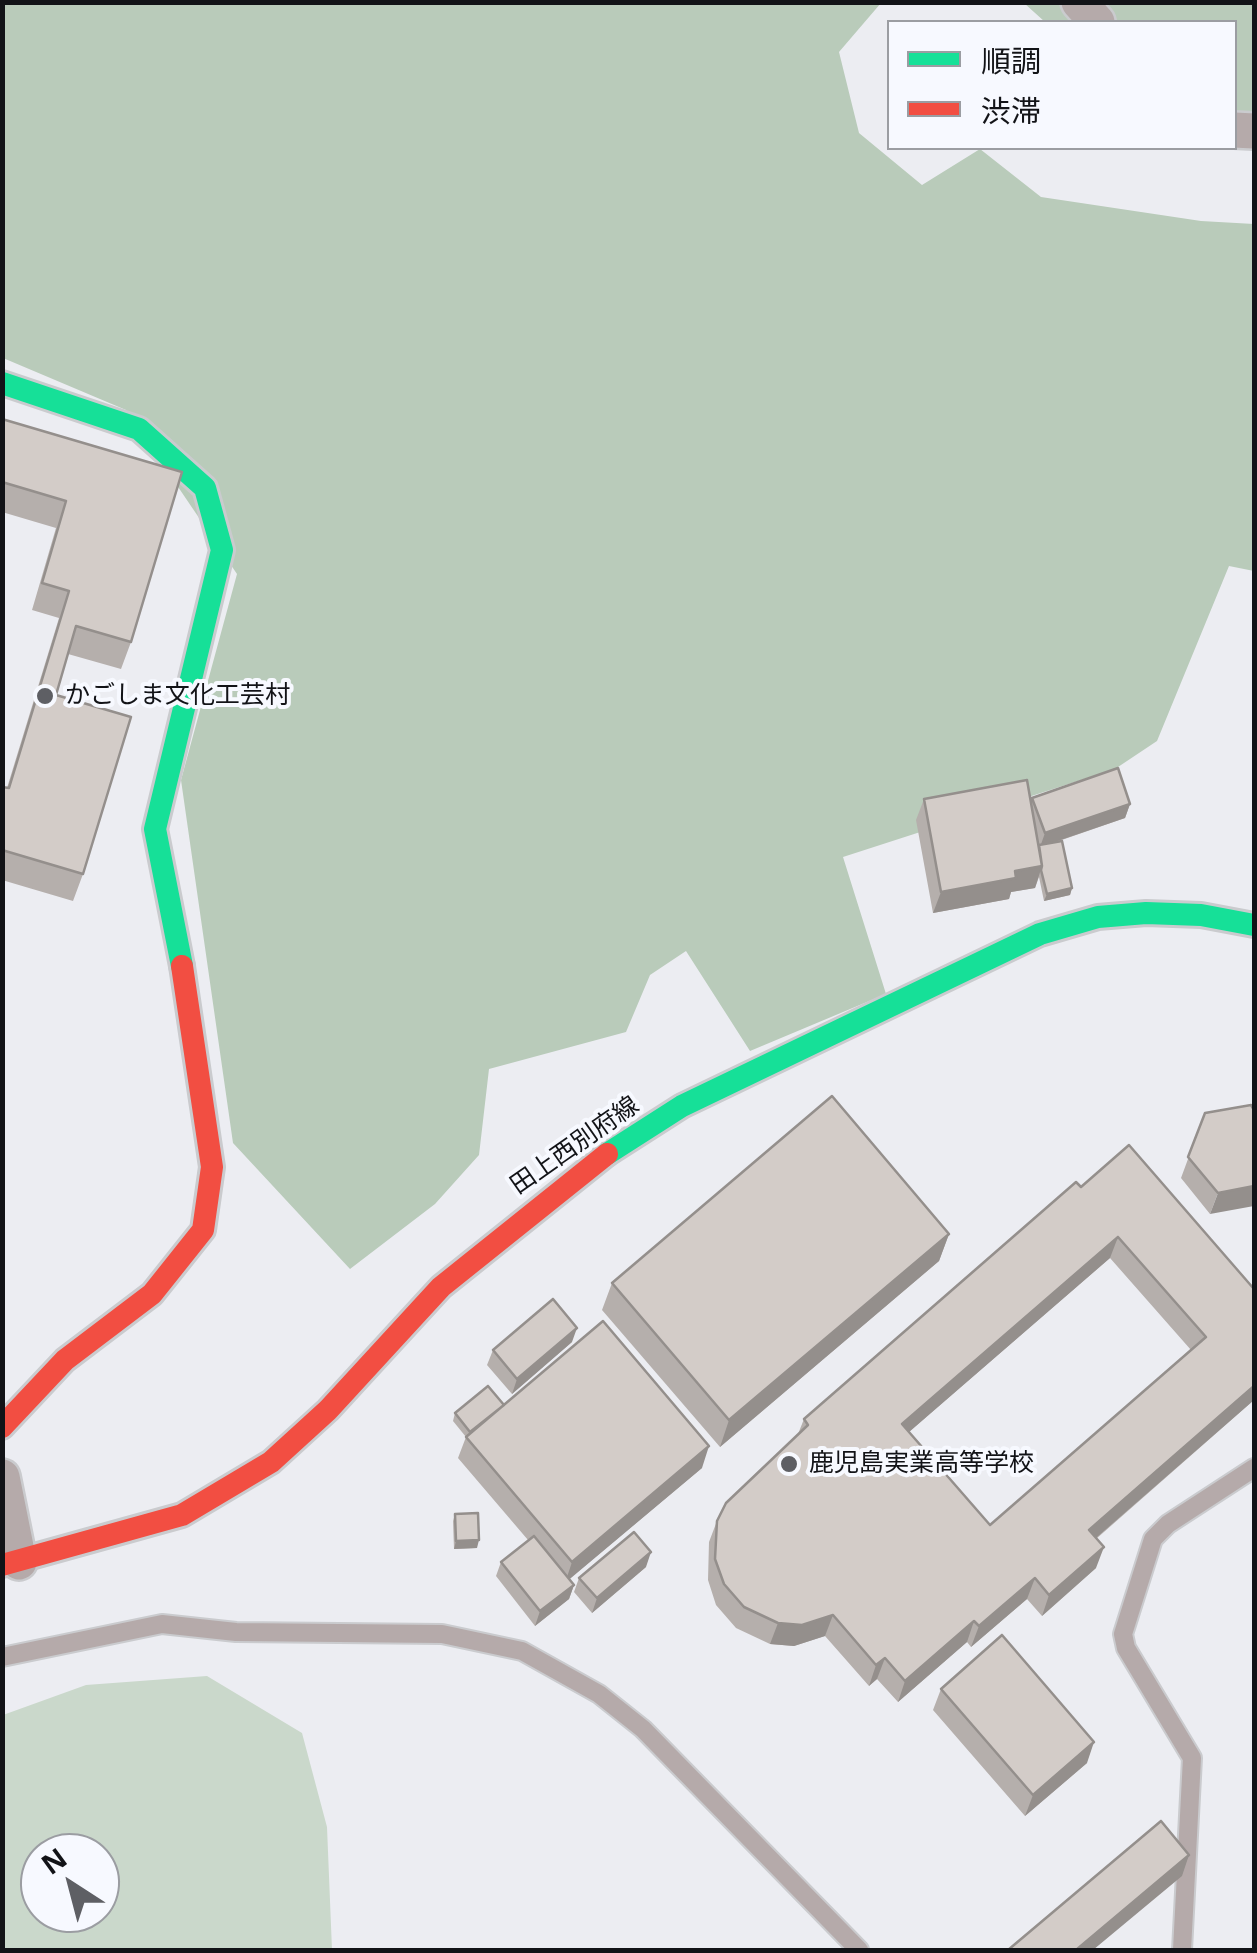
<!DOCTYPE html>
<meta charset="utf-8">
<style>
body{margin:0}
#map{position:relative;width:1257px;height:1953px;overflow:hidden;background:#ecedf2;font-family:"Open Sans","Noto Sans JP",sans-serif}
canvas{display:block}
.frame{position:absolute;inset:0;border:5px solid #121317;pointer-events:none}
.legend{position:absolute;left:887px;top:20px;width:350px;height:130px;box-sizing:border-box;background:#f7f9ff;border:2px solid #9b9da2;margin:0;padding:12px 18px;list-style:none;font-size:30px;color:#121317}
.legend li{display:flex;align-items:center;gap:20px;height:50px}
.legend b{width:50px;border:2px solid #9b9da2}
.north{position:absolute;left:20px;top:1833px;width:100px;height:100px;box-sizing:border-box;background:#f7f9ff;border:2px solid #9b9da2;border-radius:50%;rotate:324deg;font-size:28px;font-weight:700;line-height:40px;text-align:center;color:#121317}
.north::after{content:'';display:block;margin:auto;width:35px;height:45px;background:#5e5f64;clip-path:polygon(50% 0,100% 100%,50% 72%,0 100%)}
</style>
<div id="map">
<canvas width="1257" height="1953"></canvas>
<div class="frame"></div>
<ul class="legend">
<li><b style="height:12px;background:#16e098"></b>順調</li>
<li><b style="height:12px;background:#f24e42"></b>渋滞</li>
</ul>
<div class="north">N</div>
</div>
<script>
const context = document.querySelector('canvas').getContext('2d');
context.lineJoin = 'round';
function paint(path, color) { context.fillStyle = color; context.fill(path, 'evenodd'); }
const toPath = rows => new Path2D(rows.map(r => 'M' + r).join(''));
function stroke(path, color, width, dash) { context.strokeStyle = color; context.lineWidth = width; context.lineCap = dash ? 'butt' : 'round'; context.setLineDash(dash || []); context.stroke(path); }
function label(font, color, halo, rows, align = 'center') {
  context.font = font + ' "Open Sans","Noto Sans JP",sans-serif'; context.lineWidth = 8; context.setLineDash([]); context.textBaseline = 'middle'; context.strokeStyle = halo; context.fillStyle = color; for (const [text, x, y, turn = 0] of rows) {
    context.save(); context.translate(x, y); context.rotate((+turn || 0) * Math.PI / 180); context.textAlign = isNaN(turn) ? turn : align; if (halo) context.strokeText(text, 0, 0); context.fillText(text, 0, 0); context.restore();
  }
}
paint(toPath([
 [207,1676,302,1733,327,1827,332,1950,3,1950,3,1715,86,1685],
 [40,1853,100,1853,100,1913,40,1913]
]), '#cad8cb');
paint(toPath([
 [2,3,881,3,839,52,859,133,922,185,980,149,1041,197,1201,221,1254,224,1254,571,1229,566,1157,741,1115,769,843,857,886,994,750,1051,686,951,650,975,626,1032,489,1069,479,1155,435,1204,350,1269,233,1143,181,780,237,574,126,410,3,358],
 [1024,3,1254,3,1254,119,1235,117,1234,22,1045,22]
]), '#b9cbba');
const lane = toPath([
 [2,1657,162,1624,236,1632,442,1634,522,1651,599,1694,643,1729,859,1950],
 [1182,1950,1192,1758,1126,1648,1123,1634,1153,1539,1168,1524,1254,1468]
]);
const street = toPath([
 [1079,2,1097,22],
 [1234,130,1254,131],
 [2,1477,19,1562]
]);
const fast = toPath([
 [2,383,139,429,205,488,222,550,155,829,182,966],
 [607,1154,682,1106,1040,934,1098,917,1146,913,1201,915,1254,925]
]);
const jam = toPath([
 [2,1427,65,1360,152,1294,203,1230,212,1167,182,966],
 [2,1565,182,1515,271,1462,328,1410,441,1287,607,1154]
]);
stroke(lane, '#cacbce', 22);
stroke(street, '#cacbce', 40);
stroke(fast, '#cacbce', 28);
stroke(jam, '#cacbce', 28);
stroke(lane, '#b5aaaa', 18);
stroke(street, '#b5aaaa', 35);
stroke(fast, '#16e098', 22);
stroke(jam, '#f24e42', 22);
paint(toPath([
 [2,419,182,472,131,642,121,669,68,654,56,695,83,874,73,901,2,880,2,787,7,788,59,618,32,610,56,528,2,512],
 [1032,798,1130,804,1125,818,1056,842,1072,888,1070,895,1044,901,1039,877,1035,888,1011,892,1009,899,933,913,916,820,924,799,1031,802],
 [1251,1105,1210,1214,1181,1178,1205,1113],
 [1081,1187,1254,1289,1254,1400,1096,1539,1096,1568,1042,1616,1027,1599,971,1647,967,1642,898,1702,877,1679,869,1686,825,1636,794,1646,770,1644,736,1628,716,1605,708,1580,709,1542,717,1521,798,1434,804,1419],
 [1110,1258,1191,1350,990,1525,909,1432],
 [949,1234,939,1261,720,1447,602,1310,612,1283],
 [572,1342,512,1394,487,1365,493,1350],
 [503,1405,702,1468,569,1579,574,1585,569,1599,535,1626,496,1576,501,1562,528,1540,458,1458,466,1437,453,1421,455,1413],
 [455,1514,477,1548,454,1549,453,1521],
 [646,1567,592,1613,574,1592,579,1578],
 [941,1689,1087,1763,1025,1816,933,1710]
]), '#b5afac');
paint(toPath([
 [1130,804,1125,818,1040,847,1045,833],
 [1042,866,1035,888,1011,892,1009,899,933,913,941,892,1015,871],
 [1072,888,1070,895,1044,901,1047,894],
 [1254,1186,1254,1206,1210,1214,1218,1193],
 [949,1234,939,1261,720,1447,729,1420],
 [1118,1237,1110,1258,894,1445,902,1424],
 [577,1328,572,1342,512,1394,517,1379],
 [1254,1386,1254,1400,1081,1551,1089,1530],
 [709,1446,702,1468,565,1583,572,1562],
 [479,1540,477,1548,454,1549,456,1541],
 [1104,1547,1096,1568,1042,1616,1049,1595],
 [651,1552,646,1567,592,1613,597,1598],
 [1035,1578,1027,1599,971,1647,979,1626],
 [574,1585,569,1599,535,1626,540,1611],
 [833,1615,825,1636,794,1646,770,1644,778,1623],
 [974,1621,967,1642,898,1702,905,1681],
 [885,1658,877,1679,869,1686,876,1665],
 [1094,1742,1087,1763,1025,1816,1033,1795],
 [1189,1855,1182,1876,1093,1950,1076,1950]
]), '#948f8c');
const building = toPath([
 [2,419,182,472,131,642,76,626,56,695,131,717,83,874,2,850,2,787,9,788,69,591,42,583,66,501,2,482,2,419],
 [1118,768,1130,804,1045,833,1032,798,1118,768],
 [1027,780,1042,866,1015,871,1016,878,941,892,924,799,1027,780],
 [1062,841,1072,888,1047,894,1041,870,1042,866,1039,845,1062,841],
 [832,1096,949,1234,729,1420,612,1283,832,1096],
 [1251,1105,1254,1110,1254,1186,1218,1193,1188,1157,1205,1113,1251,1105],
 [1129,1145,1254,1289,1254,1386,1089,1530,1104,1547,1049,1595,1035,1578,979,1626,974,1621,905,1681,885,1658,876,1665,833,1615,802,1625,778,1623,744,1607,724,1584,715,1559,717,1521,726,1503,808,1425,804,1419,1076,1182,1081,1187,1129,1145],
 [1118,1237,1206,1337,990,1525,902,1424,1118,1237],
 [553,1299,577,1328,517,1379,493,1350,553,1299],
 [603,1321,709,1446,572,1562,466,1437,603,1321],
 [488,1386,504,1405,470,1432,455,1413,488,1386],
 [478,1513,479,1540,456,1541,455,1514,478,1513],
 [634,1532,651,1552,597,1598,579,1578,634,1532],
 [534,1536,574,1585,540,1611,501,1562,534,1536],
 [1002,1635,1094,1742,1033,1795,941,1689,1002,1635],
 [1161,1821,1189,1855,1076,1950,1008,1950,1161,1821]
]);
paint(building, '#d3ccc8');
stroke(building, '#948f8c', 2.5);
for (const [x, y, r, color] of [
 [45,696,10,"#5e5f64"],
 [789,1464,10,"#5e5f64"]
]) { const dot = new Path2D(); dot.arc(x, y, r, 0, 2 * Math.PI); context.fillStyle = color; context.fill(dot); stroke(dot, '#f7f9ff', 4); }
label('25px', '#121317', '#f7f9ff', [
 ["かごしま文化工芸村",65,696],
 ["鹿児島実業高等学校",809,1464]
], 'left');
label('25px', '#121317', '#f7f9ff', [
 ["田上西別府線",575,1146,-35]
]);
</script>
